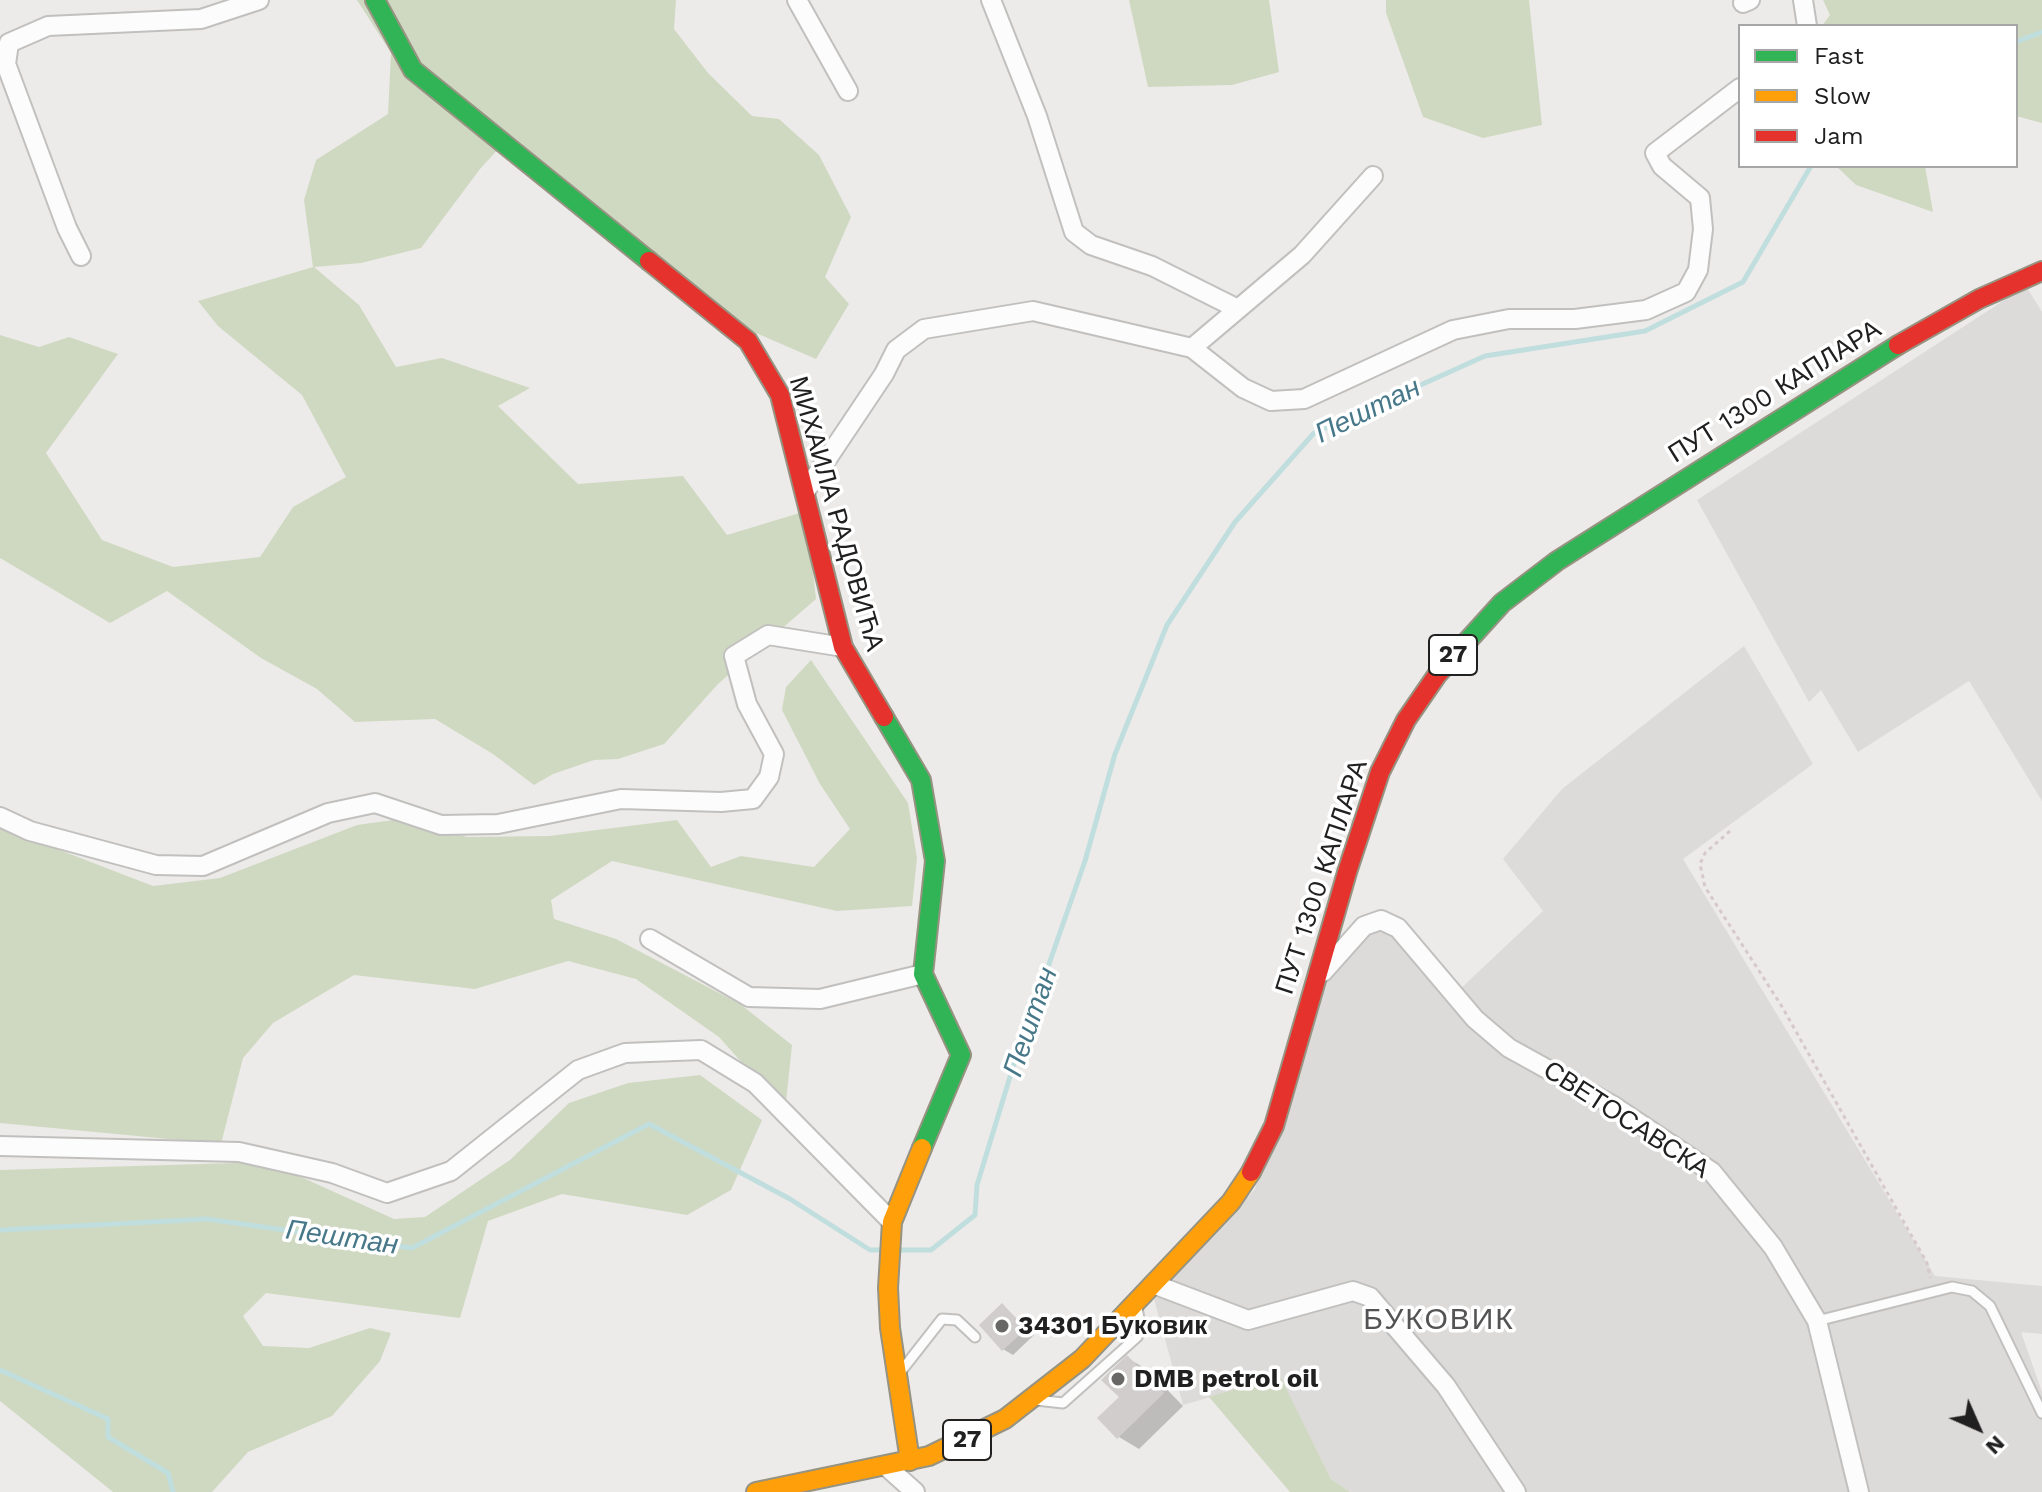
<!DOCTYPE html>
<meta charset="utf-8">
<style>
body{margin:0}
#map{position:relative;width:2042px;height:1492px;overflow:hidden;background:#edebe9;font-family:"Work Sans",sans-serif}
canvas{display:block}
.legend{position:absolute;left:1738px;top:24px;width:280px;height:144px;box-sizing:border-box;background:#fff;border:2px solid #a6a6a6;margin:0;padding:10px 14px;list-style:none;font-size:24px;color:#202020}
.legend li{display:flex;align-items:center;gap:16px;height:40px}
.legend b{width:40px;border:2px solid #a6a6a6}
.north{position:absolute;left:1938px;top:1388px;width:80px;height:80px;-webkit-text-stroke:6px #fff;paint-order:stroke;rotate:135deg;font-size:22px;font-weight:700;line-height:32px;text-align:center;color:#202020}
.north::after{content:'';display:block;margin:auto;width:28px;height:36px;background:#202020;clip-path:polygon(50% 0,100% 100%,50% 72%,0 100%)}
</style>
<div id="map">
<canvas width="2042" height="1492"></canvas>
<ul class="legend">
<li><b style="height:10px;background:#30b455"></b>Fast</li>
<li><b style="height:10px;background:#ff9f0a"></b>Slow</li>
<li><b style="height:10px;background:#e5322d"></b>Jam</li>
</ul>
<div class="north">N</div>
</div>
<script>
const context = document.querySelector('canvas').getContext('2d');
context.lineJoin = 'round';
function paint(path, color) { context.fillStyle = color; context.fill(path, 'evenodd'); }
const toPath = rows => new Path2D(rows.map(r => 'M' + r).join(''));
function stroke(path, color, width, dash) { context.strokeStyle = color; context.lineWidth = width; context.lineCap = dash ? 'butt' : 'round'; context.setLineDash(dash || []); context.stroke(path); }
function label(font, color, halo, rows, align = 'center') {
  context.font = font + ' "Work Sans",sans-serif'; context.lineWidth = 7; context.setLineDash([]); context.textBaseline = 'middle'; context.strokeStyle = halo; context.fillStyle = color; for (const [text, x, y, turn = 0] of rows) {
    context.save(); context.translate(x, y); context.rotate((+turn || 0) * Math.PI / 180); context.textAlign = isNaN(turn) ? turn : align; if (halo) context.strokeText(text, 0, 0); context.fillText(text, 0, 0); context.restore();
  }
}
paint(toPath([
 [2026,286,2042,312,2042,801,1969,681,1858,752,1821,690,1809,702,1697,500],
 [1744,646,1813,764,1683,859,1935,1276,2042,1286,2042,1334,2021,1332,2042,1392,2042,1492,1350,1492,1331,1479,1280,1377,1183,1405,1154,1299,1255,1189,1325,948,1369,917,1395,915,1459,990,1543,911,1503,859,1562,789]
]), '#dddbda');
paint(toPath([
 [357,0,676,0,674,29,708,73,752,116,779,119,819,155,851,217,825,277,849,304,816,359,749,330,511,135,480,169,421,248,361,263,314,267,359,305,396,367,442,358,530,388,498,406,578,484,683,476,727,535,806,511,816,599,718,684,664,744,618,759,594,760,553,774,534,785,493,754,435,719,355,722,317,689,261,658,167,591,110,623,0,558,0,335,39,347,69,337,118,354,46,453,102,540,173,567,260,557,293,507,346,477,302,395,218,326,198,301,313,267,304,200,316,160,388,114,391,53],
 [1129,0,1269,0,1279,72,1232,85,1148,87],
 [1386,0,1529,0,1542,125,1483,138,1423,117,1386,13],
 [1823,0,2042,0,2042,123,2016,116,2016,26,1822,26,1830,15],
 [1836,166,1925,166,1933,212,1856,185],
 [811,660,908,803,917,858,912,906,837,911,612,861,551,900,554,919,616,939,740,1004,792,1045,785,1111,719,1037,636,979,568,961,475,989,354,975,273,1023,243,1058,221,1144,0,1123,0,827,153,886,220,878,357,825,400,819,467,837,549,836,677,820,711,867,741,856,814,867,850,829,820,784,782,710,786,687],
 [700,1075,762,1120,731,1190,687,1215,562,1194,488,1221,460,1318,266,1293,243,1316,263,1346,309,1348,370,1328,391,1333,380,1361,332,1416,248,1452,212,1492,113,1492,0,1401,0,1170,268,1162,394,1219,425,1217,510,1160,569,1103,628,1083],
 [1280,1376,1331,1479,1350,1492,1290,1492,1209,1397]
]), '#cfd9c1');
paint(toPath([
 [1003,1306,1034,1335,1013,1355,1003,1349],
 [1127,1358,1148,1370,1183,1406,1139,1449,1119,1437]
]), '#0003');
stroke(toPath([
 [2016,42,2042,32],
 [0,1230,207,1219,412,1248,649,1124,790,1199,870,1250,881,1250],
 [899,1250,931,1250,975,1215,977,1185,1013,1067,1085,861,1115,754,1167,625,1235,522,1314,433,1485,356,1645,331,1743,282,1811,166],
 [0,1370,108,1419,108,1437,168,1473,173,1492]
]), '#c0dedd', 5);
paint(toPath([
 [1002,1303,1026,1329,1002,1351,979,1325],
 [1127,1355,1164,1393,1117,1439,1097,1418,1119,1397,1101,1380]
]), '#d0cdcc');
const lane = toPath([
 [1817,1321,1952,1287,1972,1291,1990,1306,2042,1413],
 [902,1370,942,1319,957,1320,975,1337],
 [1036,1400,1063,1403,1137,1337,1141,1329,1137,1308]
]);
const street = toPath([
 [797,0,848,91],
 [991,0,1037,116,1074,232,1091,245,1152,266,1238,309],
 [1803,0,1807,26],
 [1743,3,1750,0],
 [81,256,67,228,6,64,9,43,48,26,201,19,259,0],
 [1192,348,1302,255,1373,176],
 [805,492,884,374,896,350,924,329,1033,311,1192,348,1243,388,1271,401,1304,399,1453,330,1509,319,1575,319,1646,310,1686,292,1698,270,1703,229,1700,198,1662,166,1655,153,1740,88],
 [0,817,30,831,156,865,203,866,328,813,375,803,441,825,498,824,621,799,721,802,753,799,769,777,774,754,747,704,734,656,768,635,843,647],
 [650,939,749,997,820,999,923,974],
 [1323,972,1364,926,1381,920,1398,928,1475,1019,1509,1048,1612,1105,1712,1172,1773,1247,1817,1321,1859,1492],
 [0,1146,239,1152,332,1173,387,1193,451,1171,578,1070,625,1053,701,1050,755,1083,892,1222],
 [1156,1285,1248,1320,1353,1291,1370,1297,1446,1386,1516,1492],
 [886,1466,915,1492]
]);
const fast = toPath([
 [375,0,413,70,649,261],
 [1463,646,1502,603,1557,561,1898,345],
 [884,717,921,780,935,861,923,974,961,1055,922,1148]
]);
const slow = toPath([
 [910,1461,890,1328,888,1288,892,1222,922,1148],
 [756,1492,929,1456,1005,1419,1082,1359,1231,1202,1251,1172]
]);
const jam = toPath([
 [649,261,748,341,780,395,843,647,884,717],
 [1898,345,1979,299,2042,271],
 [1251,1172,1274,1126,1348,869,1380,772,1406,720,1437,675,1463,646]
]);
stroke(lane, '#c1c0bf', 13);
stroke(street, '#c1c0bf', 22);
stroke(fast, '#979382', 22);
stroke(slow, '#979382', 22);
stroke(jam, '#979382', 22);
stroke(toPath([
 [1730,831,1705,853,1700,864,1705,887,1781,1005,1927,1263,1930,1278]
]), '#d6c9ca', 3, [4, 4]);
stroke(lane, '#fcfcfc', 9);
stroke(street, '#fcfcfc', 18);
stroke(fast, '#30b455', 18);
stroke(slow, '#ff9f0a', 18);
stroke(jam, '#e5322d', 18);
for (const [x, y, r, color] of [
 [1002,1326,8,"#686766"],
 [1118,1379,8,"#686766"]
]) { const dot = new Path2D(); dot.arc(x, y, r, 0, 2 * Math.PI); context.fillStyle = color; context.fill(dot); stroke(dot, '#fff', 3); }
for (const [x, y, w] of [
 [1453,655,48],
 [967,1440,48]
]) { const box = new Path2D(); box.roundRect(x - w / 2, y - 20, w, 40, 6); context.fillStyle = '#fff'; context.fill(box); stroke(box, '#202020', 2); }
label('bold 24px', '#202020', null, [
 ["27",1453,655],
 ["27",967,1440]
]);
label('26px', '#202020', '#fff', [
 ["ПУТ 1300 КАПЛАРА",1775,392,-32],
 ["МИХАИЛА РАДОВИЋА",836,514,74],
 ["ПУТ 1300 КАПЛАРА",1322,877,-72],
 ["СВЕТОСАВСКА",1626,1120,33]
]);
label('bold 26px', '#202020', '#fff', [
 ["34301 Буковик",1018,1326],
 ["DMB petrol oil",1134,1379]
], 'left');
label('italic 28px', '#477889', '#fff', [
 ["Пештан",1368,411,-26],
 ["Пештан",1031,1022,-71],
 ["Пештан",342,1238,8]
]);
context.letterSpacing = '2px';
label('30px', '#535353', '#fff', [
 ["БУКОВИК",1439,1320]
]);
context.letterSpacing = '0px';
</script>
